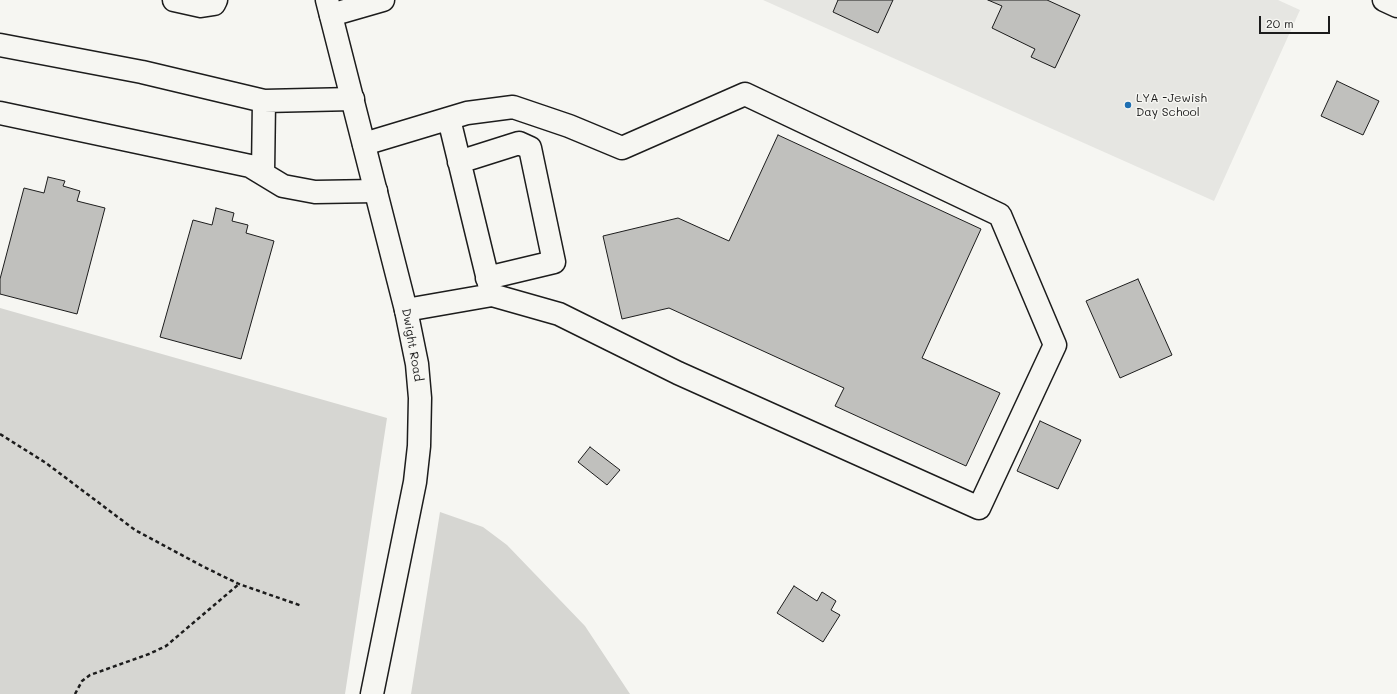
<!DOCTYPE html>
<style>
body{margin:0}
#map{position:relative;width:1397px;height:694px;overflow:hidden;background:#f6f6f2;font-family:Mali,sans-serif}
canvas{display:block}
.scale{position:absolute;left:1259px;top:16px;width:71px;height:18px;box-sizing:border-box;border:2px solid #1c1c1c;border-top:0;padding-left:5px;font-size:12px;line-height:14px;white-space:nowrap;color:#1c1c1c;-webkit-text-stroke:3px #f6f6f2;paint-order:stroke}
</style>
<div id="map">
<canvas width="1397" height="694"></canvas>
<div class="scale">20 m</div>
</div>
<script>
const context = document.querySelector('canvas').getContext('2d');
context.lineJoin = 'round';
function paint(path, color) { context.fillStyle = color; context.fill(path, 'evenodd'); }
const toPath = rows => new Path2D(rows.map(r => 'M' + r).join(''));
function stroke(path, color, width, dash) { context.strokeStyle = color; context.lineWidth = width; context.lineCap = dash ? 'butt' : 'round'; context.setLineDash(dash || []); context.stroke(path); }
function label(font, color, halo, rows, align = 'center') {
  context.font = font + ' Mali,sans-serif'; context.lineWidth = 3; context.setLineDash([]); context.textBaseline = 'middle'; context.strokeStyle = halo; context.fillStyle = color; for (const [text, x, y, turn = 0] of rows) {
    context.save(); context.translate(x, y); context.rotate((+turn || 0) * Math.PI / 180); context.textAlign = isNaN(turn) ? turn : align; if (halo) context.strokeText(text, 0, 0); context.fillText(text, 0, 0); context.restore();
  }
}
paint(toPath([
 [763,0,1278,0,1300,10,1214,201]
]), '#e6e6e2');
paint(toPath([
 [0,308,387,418,345,694,0,694],
 [440,512,483,527,507,545,585,626,630,694,411,694]
]), '#d6d6d2');
const building = toPath([
 [838,0,893,0,878,33,833,12,838,0],
 [988,0,1047,0,1080,15,1055,68,1031,57,1035,49,992,28,1002,6,988,0],
 [1337,81,1379,101,1363,135,1321,116,1337,81],
 [778,135,981,229,922,358,1000,393,966,466,835,406,844,388,669,308,622,319,603,236,678,218,729,241,778,135],
 [48,177,65,181,63,186,80,191,77,201,105,208,77,314,0,294,0,279,24,188,44,193,48,177],
 [216,208,234,213,232,221,248,225,246,233,274,241,241,359,160,337,193,220,212,225,216,208],
 [1138,279,1172,355,1120,378,1086,301,1138,279],
 [1040,421,1081,440,1058,489,1017,471,1040,421],
 [590,447,620,470,607,485,578,462,590,447],
 [794,586,817,601,822,592,836,601,831,610,840,615,823,642,777,613,794,586]
]);
paint(building, '#c0c0bd');
stroke(building, '#1c1c1c', 1);
const minor = toPath([
 [174,0,201,6,214,4,216,0],
 [331,15,383,0],
 [0,45,142,72,264,101,353,99],
 [0,113,250,166,283,186,315,192,376,191],
 [449,119,491,292],
 [364,144,467,113,513,107,569,126,622,148,745,94,1000,215,1055,345,979,508,678,373,559,314,492,295,406,310],
 [459,162,519,143,530,148,554,262,487,278],
 [263,173,264,101]
]);
const major = toPath([
 [327,0,406,310,417,364,420,398,419,446,415,482,372,694],
 [1384,0,1397,6]
]);
stroke(minor, '#1c1c1c', 25);
stroke(major, '#1c1c1c', 25);
stroke(toPath([
 [0,434,46,463,135,530,204,567,239,584,302,606],
 [75,694,82,681,90,675,149,654,166,646,239,584]
]), '#1c1c1c', 2.5, [4, 3]);
stroke(minor, '#f6f6f2', 22);
stroke(major, '#f6f6f2', 22);
for (const [x, y, r, color] of [
 [1128,105,4,"#1f6fb2"]
]) { const dot = new Path2D(); dot.arc(x, y, r, 0, 2 * Math.PI); context.fillStyle = color; context.fill(dot); stroke(dot, '#f6f6f2', 1.5); }
label('12px', '#1c1c1c', '#f6f6f2', [
 ["LYA -Jewish",1136,98],
 ["Day School",1136,112]
], 'left');
label('12px', '#1c1c1c', '#f6f6f2', [
 ["Dwight Road",412,345,80]
]);
</script>
